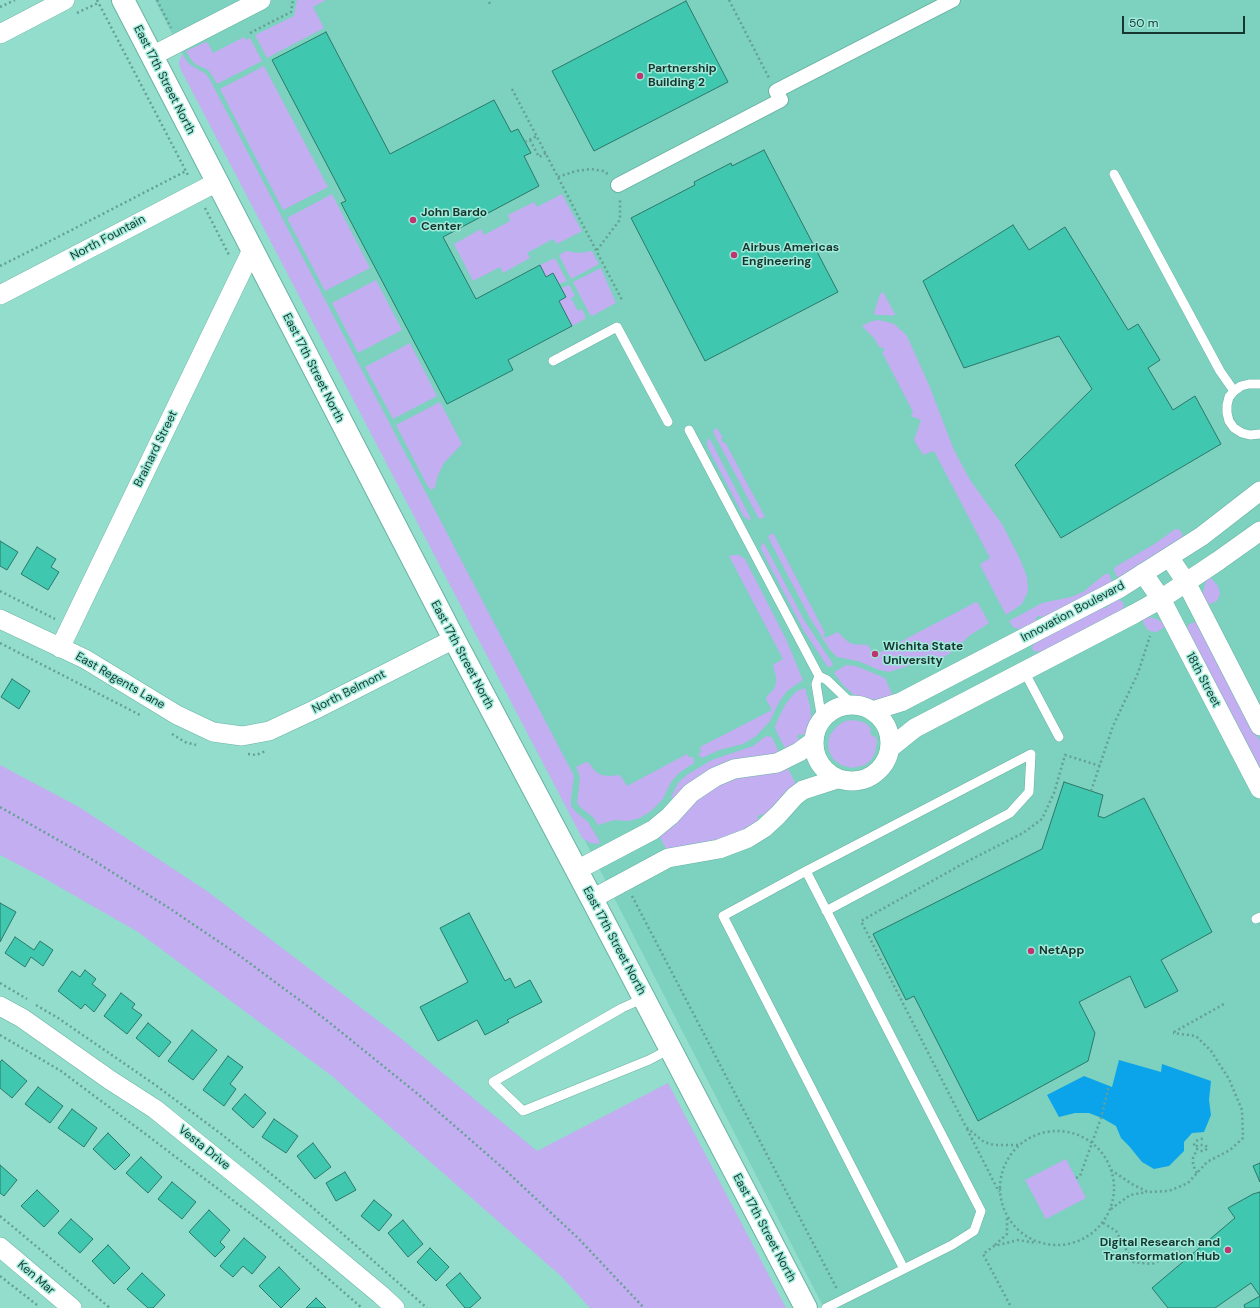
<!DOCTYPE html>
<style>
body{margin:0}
#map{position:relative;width:1260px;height:1308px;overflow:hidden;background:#92ddcc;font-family:"DM Sans",sans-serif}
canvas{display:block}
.scale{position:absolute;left:1122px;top:16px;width:123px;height:18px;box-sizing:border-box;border:2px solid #173630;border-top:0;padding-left:5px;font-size:12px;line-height:14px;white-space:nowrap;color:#173630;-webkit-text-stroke:3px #9fead9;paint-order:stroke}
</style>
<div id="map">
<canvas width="1260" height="1308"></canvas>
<div class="scale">50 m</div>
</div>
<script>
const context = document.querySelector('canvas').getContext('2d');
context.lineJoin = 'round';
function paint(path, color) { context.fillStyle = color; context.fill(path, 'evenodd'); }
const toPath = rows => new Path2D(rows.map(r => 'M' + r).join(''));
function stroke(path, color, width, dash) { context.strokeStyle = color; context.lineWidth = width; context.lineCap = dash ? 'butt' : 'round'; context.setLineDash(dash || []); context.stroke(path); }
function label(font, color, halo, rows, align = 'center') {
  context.font = font + ' "DM Sans",sans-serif'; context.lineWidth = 3; context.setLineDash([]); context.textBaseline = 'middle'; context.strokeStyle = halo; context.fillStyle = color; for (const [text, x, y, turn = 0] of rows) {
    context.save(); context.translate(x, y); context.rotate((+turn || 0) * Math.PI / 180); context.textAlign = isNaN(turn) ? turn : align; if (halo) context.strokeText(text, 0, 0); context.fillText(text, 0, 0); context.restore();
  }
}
paint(toPath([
 [155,0,1260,0,1260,1308,824,1308]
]), '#7cd1bf');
paint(toPath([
 [297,0,326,0,313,7,324,28,267,58,255,35,294,16],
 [244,37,246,40,250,38,262,61,217,84,211,74,208,70,195,64,190,58,186,51,206,42,208,43,213,53],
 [182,54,189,64,206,74,210,80,572,772,574,776,571,799,571,806,576,812,588,822,599,840,600,844,590,843,582,838,580,834,180,68,179,62],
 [264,66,328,187,283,210,220,89],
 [332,194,370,268,325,291,287,218],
 [562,194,582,231,557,244,553,239,527,253,530,258,503,273,500,267,473,281,454,244,481,229,484,235,510,221,508,215,534,202,537,207],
 [566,251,579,253,592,251,599,264,571,279,559,255],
 [555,258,567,281,559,284,553,273,546,277,540,265],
 [601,268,616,303,592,316,589,313,573,282],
 [376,280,402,330,358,353,332,303],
 [569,285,575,296,571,298,578,311,582,309,585,315,585,319,572,326,559,301,566,297,561,288],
 [883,292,895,314,893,316,887,315,876,315,874,313,880,294],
 [877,320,884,321,894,324,902,331,907,336,929,385,954,450,970,480,1002,524,1020,559,1027,577,1028,591,1022,604,1006,615,980,565,982,563,990,558,934,451,923,455,914,440,921,420,911,416,913,412,882,352,884,351,883,347,880,348,874,338,862,326,870,322],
 [410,343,437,396,393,419,365,367],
 [440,402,462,444,444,463,438,475,435,487,432,490,428,487,396,425],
 [717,428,723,438,721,439,723,443,725,442,765,517,759,519,716,438,713,431],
 [708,438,711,441,750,517,751,521,744,517,708,448,707,443],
 [1175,529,1176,529,1180,530,1184,538,1119,578,1116,575,1114,570,1115,567,1156,543],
 [773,533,825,633,823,634,825,638,838,632,847,641,852,644,868,645,875,657,880,655,879,653,976,602,978,603,989,623,969,636,952,652,942,658,929,662,908,666,889,672,879,670,858,661,837,657,830,650,810,618,771,543,768,536],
 [762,542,765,545,804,620,833,664,832,666,828,667,804,631,762,551,761,548],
 [733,555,739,555,745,559,786,639,803,680,787,691,779,702,770,721,756,736,743,744,719,750,702,758,698,754,701,752,700,747,772,710,766,699,767,696,774,689,776,683,776,677,773,666,774,664,783,659,729,556],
 [1105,574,1109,574,1110,576,1112,582,1043,618,1040,616,1036,617,1036,622,1019,629,1013,627,1009,621,1042,603,1071,597,1083,592],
 [1210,577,1218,586,1220,594,1217,601,1208,605,1203,597,1203,592,1206,581],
 [1118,599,1123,602,1124,606,1123,610,1041,652,1033,651,1032,647,1036,641,1102,605,1105,608,1109,606,1108,602],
 [1150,617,1159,620,1166,626,1157,632,1149,631,1145,626,1142,619],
 [1196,622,1200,625,1260,741,1260,774,1186,630,1189,624],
 [846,665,856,666,885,678,893,696,877,700,863,699,853,694,844,686,834,673,836,671],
 [805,688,810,706,811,715,810,722,804,735,802,735,799,734,797,737,799,739,798,741,786,750,777,733,775,727,777,721,785,705,791,697,797,691],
 [853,720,863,722,868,725,871,729,870,732,872,736,876,737,877,742,875,753,871,760,865,765,852,768,841,765,833,759,829,751,828,743,830,735,836,727,845,721],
 [766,736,772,737,779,753,769,756,728,762,716,766,694,779,672,799,671,797,678,783,688,774,712,760,753,746],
 [687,754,689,757,693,757,694,760,694,763,679,773,671,782,663,799,651,811,640,818,628,821,614,820,598,825,593,817,581,808,577,803,580,777,576,767,586,762,589,763,595,771,601,775,610,776,620,775,627,786],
 [0,765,79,807,207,891,398,1036,537,1151,668,1083,786,1308,590,1308,562,1277,332,1076,138,932,42,877,0,855],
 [787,767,797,786,764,816,761,814,757,817,759,820,754,824,740,832,718,840,667,851,659,835,699,798,720,785,728,781,744,776],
 [1066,1159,1086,1198,1046,1219,1025,1180]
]), '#c3aef2');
paint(toPath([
 [1119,1060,1161,1072,1162,1064,1211,1081,1209,1100,1211,1115,1204,1132,1192,1133,1184,1142,1184,1151,1169,1166,1154,1169,1142,1162,1129,1146,1121,1138,1116,1126,1102,1118,1089,1113,1075,1113,1059,1117,1047,1095,1084,1076,1112,1087]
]), '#0ba4ea');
const building = toPath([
 [686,1,728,82,594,151,552,71,686,1],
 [326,32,390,154,494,100,511,132,518,129,531,153,524,156,539,186,443,237,476,299,540,265,546,277,553,273,566,297,559,301,572,326,508,360,513,370,447,404,341,203,346,201,272,60,326,32],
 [764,150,838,292,705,361,631,218,695,185,694,182,731,163,732,166,764,150],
 [1013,225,1029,250,1065,227,1128,330,1138,324,1160,360,1148,368,1173,410,1195,396,1221,444,1061,538,1015,465,1092,389,1059,336,964,368,923,281,1013,225],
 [0,541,18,552,7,570,0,566,0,541],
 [37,547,56,559,51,567,59,572,48,590,21,574,37,547],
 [12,679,30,691,19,709,1,697,12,679],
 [1064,782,1103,795,1098,816,1104,818,1144,798,1212,932,1161,960,1178,991,1145,1008,1130,976,1079,1002,1095,1033,1088,1061,978,1121,914,996,906,1000,873,934,1042,849,1064,782],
 [0,903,16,912,0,942,0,903],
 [469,913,505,981,510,978,515,988,530,980,542,1002,507,1020,509,1022,485,1035,477,1020,438,1041,420,1007,468,982,440,928,469,913],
 [15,937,34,950,40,941,53,950,43,966,31,957,25,967,5,953,15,937],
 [85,970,96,979,92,984,106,995,94,1012,85,1004,81,1009,58,991,72,971,80,977,85,970],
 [121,993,135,1004,132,1008,142,1015,127,1034,104,1016,121,993],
 [148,1023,171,1042,159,1057,136,1038,148,1023],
 [192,1030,217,1050,193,1080,168,1061,192,1030],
 [228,1056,243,1067,230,1084,236,1089,224,1106,203,1090,228,1056],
 [2,1060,27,1081,12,1098,0,1088,0,1062,2,1060],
 [38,1087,63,1106,50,1123,25,1104,38,1087],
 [245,1094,266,1113,253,1128,232,1109,245,1094],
 [72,1109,97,1128,84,1147,58,1128,72,1109],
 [274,1119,298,1136,286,1153,262,1137,274,1119],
 [108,1133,130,1155,115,1170,93,1149,108,1133],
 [313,1143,331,1167,315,1179,297,1156,313,1143],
 [141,1157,162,1177,148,1193,126,1173,141,1157],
 [1260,1163,1260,1182,1253,1166,1260,1163],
 [0,1165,17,1180,4,1196,0,1193,0,1165],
 [345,1172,356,1190,336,1201,326,1183,345,1172],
 [172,1182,196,1202,182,1219,158,1199,172,1182],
 [37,1190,59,1211,44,1227,21,1206,37,1190],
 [1260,1192,1260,1296,1251,1283,1215,1308,1168,1308,1152,1288,1235,1218,1228,1208,1253,1194,1260,1192],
 [374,1200,392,1215,379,1231,361,1216,374,1200],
 [209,1210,230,1230,220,1242,225,1247,215,1257,189,1232,209,1210],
 [71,1219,93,1239,80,1253,58,1233,71,1219],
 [403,1220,423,1244,408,1257,388,1233,403,1220],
 [244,1238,266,1257,252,1274,243,1266,233,1277,220,1266,244,1238],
 [108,1245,130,1268,114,1284,92,1261,108,1245],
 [430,1248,449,1267,436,1281,417,1262,430,1248],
 [279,1267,300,1289,281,1308,259,1286,279,1267],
 [142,1273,165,1295,153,1308,148,1308,127,1289,142,1273],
 [460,1273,481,1298,470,1308,465,1308,446,1285,460,1273],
 [1260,1296,1260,1308,1245,1308,1244,1305,1260,1296],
 [316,1298,326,1308,306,1308,316,1298]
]);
paint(building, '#40c7af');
stroke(building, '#2c796a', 1);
const service = toPath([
 [1114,174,1220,371,1234,391],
 [553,361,617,327,668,422],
 [1260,384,1249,384,1241,386,1234,391,1229,397,1227,405,1227,413,1229,421,1234,428,1242,433,1250,435,1260,434],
 [689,430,819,676,827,680,853,705],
 [1024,671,1059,737],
 [819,676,816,684,822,720],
 [806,871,1031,754,1029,792,1010,813,826,911],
 [1256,919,1260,917],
 [644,998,622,1008,493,1082,523,1111,649,1060,670,1049],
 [826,1308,952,1245,974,1231,981,1211,806,871,723,916,904,1269]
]);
const pedestrian = toPath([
 [618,185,781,100,776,91,953,0]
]);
const minor = toPath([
 [0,34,65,0],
 [152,56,261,0],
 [0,295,217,182],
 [1169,557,1186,582,1260,726],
 [1143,573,1161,599,1260,789],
 [0,619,85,659,177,715,213,732,242,736,269,731,314,710,454,639],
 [60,648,252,250],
 '814 743a38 38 0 1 1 76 0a38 38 0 1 1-76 0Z',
 [872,711,901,702,1120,588,1202,536,1260,491],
 [890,748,915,728,1134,614,1161,599,1218,561,1260,531],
 [577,870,653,830,670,816,691,793,715,777,734,769,777,763,799,752,814,741],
 [592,899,668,858,719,849,748,838,764,828,778,815,795,796,803,790,837,779],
 [0,1006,22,1018,110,1080,155,1109,260,1194,381,1295,395,1308],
 [0,1247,72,1308]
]);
const tertiary = toPath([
 [123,0,454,639,592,899,806,1308]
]);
stroke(service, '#69b3a3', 10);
stroke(pedestrian, '#69b3a3', 16);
stroke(minor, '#69b3a3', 20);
stroke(tertiary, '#69b3a3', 24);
stroke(toPath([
 [97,0,189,177],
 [157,0,171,28],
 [729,0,769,78],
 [489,2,491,6],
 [0,7,15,0],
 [77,13,98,3],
 [250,33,291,12,293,0],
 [512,89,622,300],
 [530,140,539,157,546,153],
 [525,142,537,136],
 [558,177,576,171,591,169,604,171,609,175],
 [205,208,229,255],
 [597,250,619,221,620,217,620,200],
 [0,266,58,237,186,171],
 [0,591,55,619],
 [0,643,142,716],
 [172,734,185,742,196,745],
 [248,754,256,755,266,751],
 [1091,791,1113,726,1138,673,1150,636],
 [0,807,88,857,169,908,240,956,325,1019,419,1095,504,1169,578,1238,644,1308],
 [632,896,837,1289],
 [0,983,27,999],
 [36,1005,58,1018,154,1084,220,1133,312,1207,427,1308],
 [1174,1032,1224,1004],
 [0,1035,61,1071,148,1136,271,1229,362,1308],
 [967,1129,999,1192],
 '1000 1188a57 57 0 1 1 114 0a57 57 0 1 1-114 0Z',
 [1018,1145,994,1145,984,1142,966,1127,861,921,966,862,1023,833,1042,819,1054,793,1065,755,1100,766],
 [1111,1170,1132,1184,1148,1192,1169,1191,1188,1183,1207,1162,1230,1150,1243,1138,1242,1110,1229,1079,1211,1051,1196,1036,1173,1033],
 [1197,1173,1193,1165,1193,1158,1197,1149,1200,1151,1204,1151,1208,1148,1205,1145,1199,1145,1195,1147,1194,1145,1196,1141,1204,1138],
 [1076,1178,1080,1176,1101,1118,1109,1086],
 [1111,1209,1130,1195,1147,1192],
 [0,1216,110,1308],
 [1103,1223,1116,1231,1133,1262,1152,1264,1180,1251],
 [995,1245,1007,1234,1007,1218],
 [0,1276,37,1305],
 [1010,1305,983,1254,994,1246,1018,1240,1037,1243]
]), '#65a093', 2.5, [2, 3]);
stroke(service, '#fff', 9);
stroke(pedestrian, '#fff', 14);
stroke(minor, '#fff', 19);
stroke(tertiary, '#fff', 22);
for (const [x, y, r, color] of [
 [640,76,4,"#bf3571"],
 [413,220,4,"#bf3571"],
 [734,255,4,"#bf3571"],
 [875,654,4,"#bf3571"],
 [1031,951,4,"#bf3571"],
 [1228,1250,4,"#bf3571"]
]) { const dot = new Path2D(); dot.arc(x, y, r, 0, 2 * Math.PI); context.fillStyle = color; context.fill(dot); stroke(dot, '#9fead9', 1.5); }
label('bold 12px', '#173630', '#9fead9', [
 ["Partnership",648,69],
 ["Building 2",648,83],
 ["John Bardo",421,213],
 ["Center",421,227],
 ["Airbus Americas",742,248],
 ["Engineering",742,262],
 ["Wichita State",883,647],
 ["University",883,661],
 ["NetApp",1039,951],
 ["Digital Research and",1220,1243,"right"],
 ["Transformation Hub",1220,1257,"right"]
], 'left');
label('12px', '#173630', '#9fead9', [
 ["East 17th Street North",164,80,63],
 ["North Fountain",108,238,-28],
 ["East 17th Street North",313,368,63],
 ["Brainard Street",156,449,-64],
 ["Innovation Boulevard",1073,612,-28],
 ["East 17th Street North",462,655,62],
 ["18th Street",1203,680,62],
 ["East Regents Lane",120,681,30],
 ["North Belmont",349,692,-27],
 ["East 17th Street North",614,941,62],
 ["Vesta Drive",204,1148,39],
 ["East 17th Street North",764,1228,62],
 ["Ken Mar",36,1278,41]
]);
</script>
